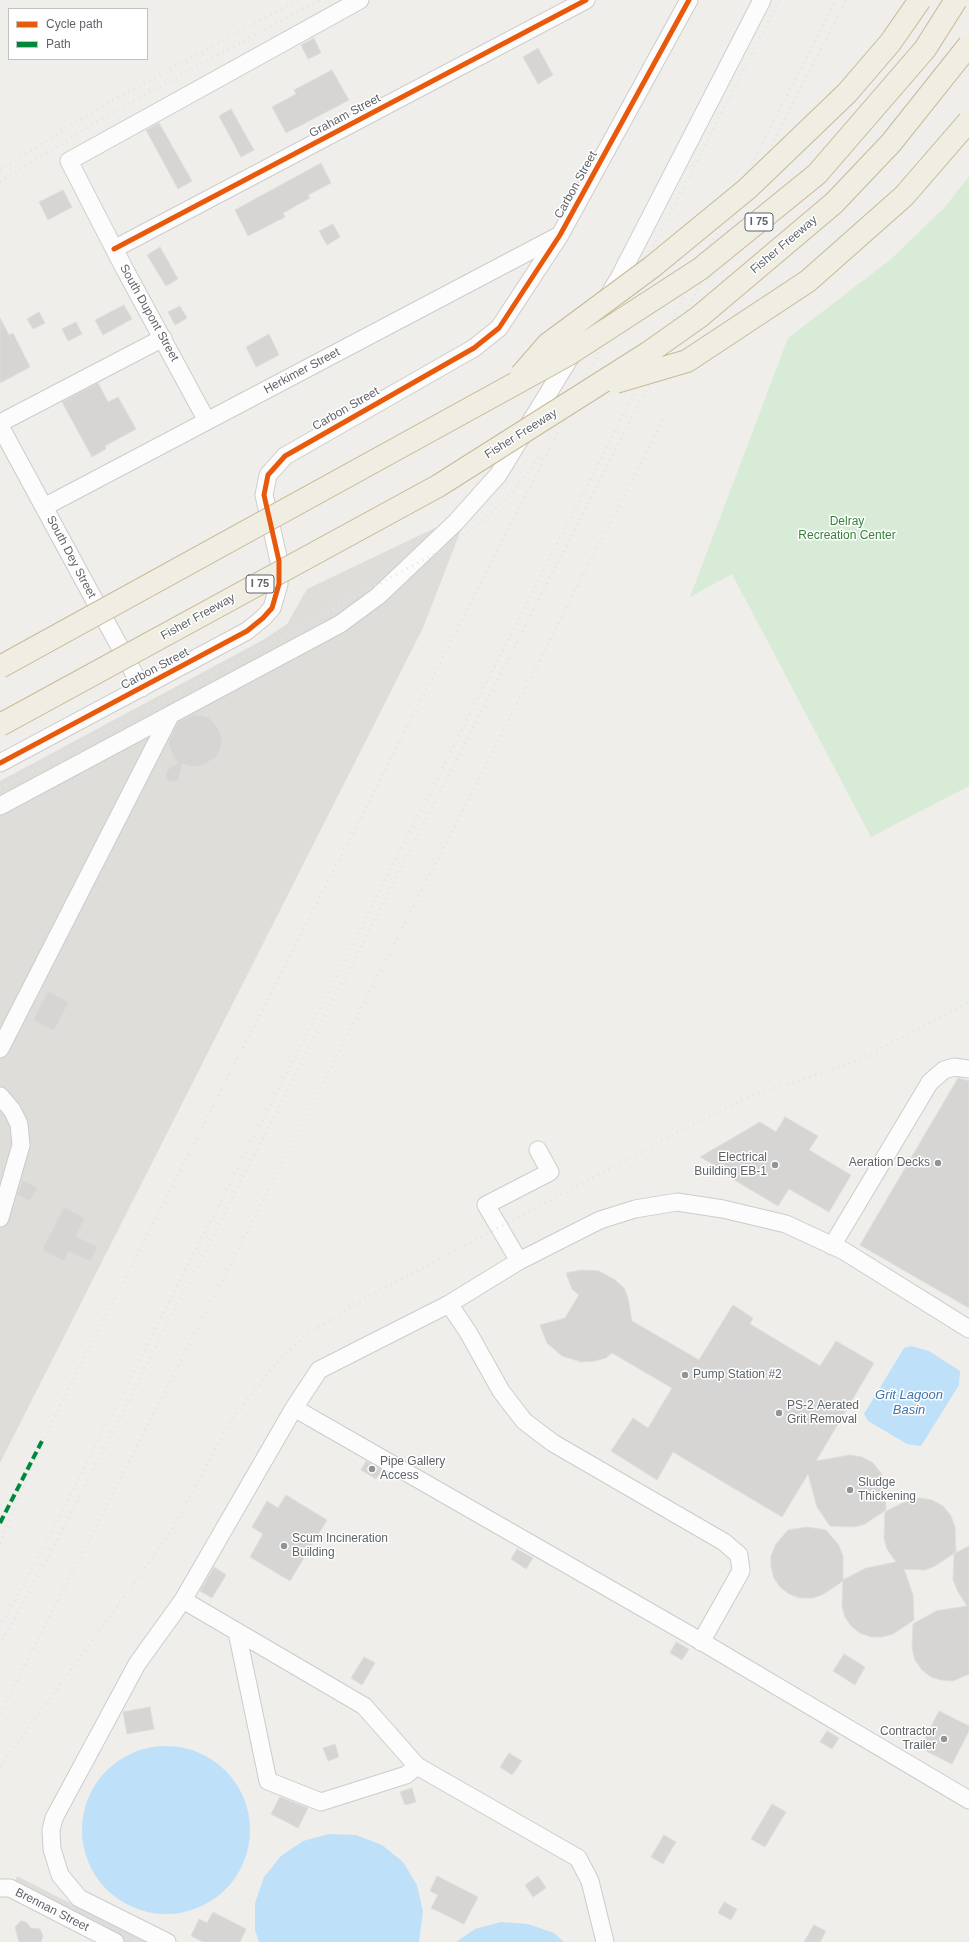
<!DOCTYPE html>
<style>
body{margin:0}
#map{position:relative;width:969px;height:1942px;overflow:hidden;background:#efeeea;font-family:Helvetica,sans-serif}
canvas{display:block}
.legend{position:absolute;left:8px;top:8px;width:140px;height:52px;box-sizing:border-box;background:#fff;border:1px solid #bfc1c3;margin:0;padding:5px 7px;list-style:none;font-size:12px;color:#5f6368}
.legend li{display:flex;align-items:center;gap:8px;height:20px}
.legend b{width:20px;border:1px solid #bfc1c3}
</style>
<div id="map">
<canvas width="969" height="1942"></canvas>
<ul class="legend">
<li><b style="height:5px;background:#e8590c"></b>Cycle path</li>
<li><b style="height:5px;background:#00873e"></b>Path</li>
</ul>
</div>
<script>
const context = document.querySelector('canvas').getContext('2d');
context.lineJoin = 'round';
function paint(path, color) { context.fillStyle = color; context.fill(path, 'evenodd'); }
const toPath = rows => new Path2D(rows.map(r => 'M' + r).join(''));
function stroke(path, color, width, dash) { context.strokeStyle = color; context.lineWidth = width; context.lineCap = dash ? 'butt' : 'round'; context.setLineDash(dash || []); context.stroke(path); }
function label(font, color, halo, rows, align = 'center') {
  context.font = font + ' Helvetica,sans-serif'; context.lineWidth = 3; context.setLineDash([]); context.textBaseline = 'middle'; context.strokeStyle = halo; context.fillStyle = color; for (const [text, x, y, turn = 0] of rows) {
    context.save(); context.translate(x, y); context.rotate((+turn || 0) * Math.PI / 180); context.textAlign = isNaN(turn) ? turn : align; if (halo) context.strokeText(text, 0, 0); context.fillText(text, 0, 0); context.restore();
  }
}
paint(toPath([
 [464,522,423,628,0,1463,0,781,263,640,287,624,307,589,437,527],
 [17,1876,146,1942,118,1942,13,1893]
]), '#dfddda');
paint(toPath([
 [969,176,969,786,871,837,732,574,690,597,788,338,890,260,946,206]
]), '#d8ebd6');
paint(toPath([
 [911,1346,929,1351,960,1371,959,1385,921,1446,907,1444,868,1421,864,1414,904,1348],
 '82 1830a84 84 0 1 1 168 0a84 84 0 1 1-168 0Z',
 [329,1834,356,1835,382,1845,403,1862,417,1885,423,1911,419,1942,259,1942,255,1930,255,1903,264,1877,281,1856,303,1841],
 [501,1922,528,1924,554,1933,564,1942,456,1942,475,1929]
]), '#bfe0f9');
const building = toPath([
 [314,38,321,53,308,59,301,45,314,38],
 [538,48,553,75,538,84,523,57,538,48],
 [332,70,349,100,286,133,272,107,296,94,294,90,332,70],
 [231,109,254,150,241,157,219,116,231,109],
 [159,123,192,181,178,189,146,130,159,123],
 [321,163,331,183,308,195,310,198,283,213,285,217,248,236,235,210,321,163],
 [63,190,72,207,48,220,39,202,63,190],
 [333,224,340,237,327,245,319,231,333,224],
 [160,247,178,279,166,286,147,255,160,247],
 [124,305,132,319,103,335,95,320,124,305],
 [180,306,187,318,175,325,168,312,180,306],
 [39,312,45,323,33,329,27,319,39,312],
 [0,318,9,335,13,333,30,367,0,383,0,318],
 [76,322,82,334,68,341,62,329,76,322],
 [269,334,279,355,256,367,246,347,269,334],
 [98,383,108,402,118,397,136,429,105,446,106,449,92,457,62,402,98,383],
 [192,715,201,715,209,718,216,725,220,732,222,741,220,750,215,758,201,766,193,767,182,764,179,779,175,782,170,782,166,779,166,771,177,763,169,746,169,740,178,722,192,715],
 [48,991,69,1002,54,1031,33,1020,48,991],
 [958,1078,969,1081,969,1308,860,1245,958,1078],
 [785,1117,818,1136,809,1150,851,1175,829,1212,789,1189,778,1206,721,1172,723,1170,700,1157,760,1122,776,1132,785,1117],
 [23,1180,38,1188,30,1201,17,1195,23,1180],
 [64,1207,85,1218,76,1236,98,1247,90,1262,69,1251,64,1261,42,1250,64,1207],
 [582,1270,599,1271,615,1280,624,1288,628,1298,632,1321,699,1360,733,1305,753,1318,750,1324,820,1366,836,1341,874,1363,816,1461,850,1455,862,1457,873,1463,881,1473,885,1484,886,1510,865,1524,854,1527,830,1526,817,1507,808,1474,782,1517,673,1452,657,1480,611,1451,633,1418,648,1428,672,1388,612,1353,606,1358,594,1361,581,1362,562,1356,547,1343,540,1325,565,1318,579,1295,572,1289,566,1273,582,1270],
 [366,1461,382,1470,376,1479,361,1470,366,1461],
 [286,1495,327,1520,290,1581,250,1557,263,1534,252,1527,267,1501,278,1508,286,1495],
 [920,1498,932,1500,943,1506,951,1516,955,1527,956,1552,935,1566,925,1570,904,1569,913,1595,914,1620,893,1634,882,1637,871,1637,860,1633,851,1626,845,1617,842,1606,843,1581,822,1595,812,1598,800,1598,789,1594,780,1587,774,1578,771,1567,771,1556,776,1544,788,1530,807,1527,826,1530,838,1544,843,1556,843,1580,866,1568,896,1562,887,1549,884,1538,885,1512,908,1500,920,1498],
 [969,1546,969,1674,953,1681,941,1680,931,1677,922,1670,915,1660,912,1649,913,1624,936,1611,967,1606,957,1590,953,1579,954,1554,969,1546],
 [517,1549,533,1558,526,1569,511,1559,517,1549],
 [214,1567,226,1575,212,1598,200,1591,214,1567],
 [676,1642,689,1649,682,1660,670,1653,676,1642],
 [844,1654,865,1667,855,1685,833,1671,844,1654],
 [364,1657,375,1663,362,1685,351,1678,364,1657],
 [150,1707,154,1729,127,1734,123,1712,150,1707],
 [939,1711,969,1726,969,1731,952,1764,920,1748,939,1711],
 [827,1731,839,1738,832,1749,820,1742,827,1731],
 [335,1744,339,1757,328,1761,323,1748,335,1744],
 [509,1753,522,1761,512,1775,500,1767,509,1753],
 [412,1788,416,1802,405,1805,400,1792,412,1788],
 [280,1797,308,1808,298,1828,271,1814,280,1797],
 [772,1804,786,1812,765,1847,751,1839,772,1804],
 [664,1835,676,1842,663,1864,651,1857,664,1835],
 [437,1876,478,1897,464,1924,431,1908,438,1895,430,1891,437,1876],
 [538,1876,546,1888,533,1897,525,1885,538,1876],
 [724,1902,737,1909,731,1920,718,1913,724,1902],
 [213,1912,246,1929,240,1942,203,1942,191,1936,199,1919,207,1923,213,1912],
 [21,1921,26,1922,31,1928,40,1929,43,1936,41,1942,19,1942,15,1927,21,1921],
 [814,1925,826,1931,820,1942,804,1942,814,1925]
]);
paint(building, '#d6d5d3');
stroke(building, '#deddd9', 1);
const minor = toPath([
 [114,249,586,0],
 [608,296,619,278,762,0],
 [207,421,124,268,69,161,360,0],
 [0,423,163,338],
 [0,426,142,688],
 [44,507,560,235],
 [0,763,247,631,263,618,272,608,279,584,279,561,264,495,268,475,285,456,474,348,499,328,560,235,689,0],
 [0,806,340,624,378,596,455,523,498,475,574,351],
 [0,1049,170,716],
 [0,1096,12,1110,19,1124,21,1145,0,1218],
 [832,1246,930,1082,944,1070,954,1067,969,1069],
 [519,1261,486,1205,550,1172,538,1150],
 [449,1304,519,1261,600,1220,635,1209,677,1202,723,1209,786,1224,844,1251,969,1329],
 [294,1408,319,1370,449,1304,468,1332,501,1391,524,1421,553,1443,724,1542,739,1555,741,1571,701,1642],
 [237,1632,268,1781,321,1802,406,1775,417,1766],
 [0,1888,10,1888,115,1942],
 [167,1942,79,1898,60,1875,52,1849,51,1830,54,1818,137,1664,183,1600],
 [605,1942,590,1881,578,1858,417,1766,364,1706,183,1600,294,1408,704,1643,969,1800]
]);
stroke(minor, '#cbcccc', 19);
stroke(minor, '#fdfcfc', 17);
stroke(toPath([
 [0,170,104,105,298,0],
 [0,182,109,114,320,0],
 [0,788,453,544,479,524,508,497,542,454],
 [0,1543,43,1439,779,0],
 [0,1627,46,1542,836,0],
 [0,1645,54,1546,846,0],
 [0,1713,665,416],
 [0,1767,167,1538,231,1420,276,1363,304,1337,357,1303,710,1115,755,1094,835,1069,864,1058,969,1002]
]), '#e4e4e4', 3, [1, 5]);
const highwayBridge = toPath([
 [521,375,548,344,652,267,747,189,847,93,890,43,920,0],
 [616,382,687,361,808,281,904,196,969,121],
 [0,667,569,354,700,269,817,174,925,49,956,0],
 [0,725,438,486,648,353,699,317,834,203,891,143,969,45]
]);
stroke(highwayBridge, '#c8b996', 24, []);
stroke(highwayBridge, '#f0ede3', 22);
stroke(toPath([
 [0,1523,43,1439]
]), '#00873e', 4, [8, 4]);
stroke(toPath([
 [114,249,586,0],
 [0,763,247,631,263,618,272,608,279,584,279,561,264,495,268,475,285,456,474,348,499,328,560,235,689,0]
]), '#e8590c', 5);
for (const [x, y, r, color] of [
 [938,1163,4,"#919496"],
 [775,1165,4,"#919496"],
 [685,1375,4,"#919496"],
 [779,1413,4,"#919496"],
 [372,1469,4,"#919496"],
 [850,1490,4,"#919496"],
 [284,1546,4,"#919496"],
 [944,1739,4,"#919496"]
]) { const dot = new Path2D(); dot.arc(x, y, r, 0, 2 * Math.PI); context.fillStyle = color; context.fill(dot); stroke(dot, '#fff', 1.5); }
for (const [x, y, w] of [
 [759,222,28],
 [260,584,28]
]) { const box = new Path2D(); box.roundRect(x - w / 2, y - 9, w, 18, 3); context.fillStyle = '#fff'; context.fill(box); stroke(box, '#5f6368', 1); }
label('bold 11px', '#5f6368', null, [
 ["I 75",759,222],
 ["I 75",260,584]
]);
label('12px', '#5f6368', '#fff', [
 ["Graham Street",345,116,-28],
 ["Carbon Street",576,185,-61],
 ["Fisher Freeway",784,245,-40],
 ["South Dupont Street",149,313,61],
 ["Herkimer Street",302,371,-28],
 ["Carbon Street",346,409,-30],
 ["Fisher Freeway",521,434,-32],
 ["South Dey Street",71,557,62],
 ["Fisher Freeway",198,617,-29],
 ["Carbon Street",155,669,-28],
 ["Brennan Street",52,1910,27]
]);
label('12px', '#348238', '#fff', [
 ["Delray",847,522],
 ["Recreation Center",847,536]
]);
label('12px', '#5f6368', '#fff', [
 ["Electrical",767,1158,"right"],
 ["Building EB-1",767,1172,"right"],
 ["Aeration Decks",930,1163,"right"],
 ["Pump Station #2",693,1375],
 ["PS-2 Aerated",787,1406],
 ["Grit Removal",787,1420],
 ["Pipe Gallery",380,1462],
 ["Access",380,1476],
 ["Sludge",858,1483],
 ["Thickening",858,1497],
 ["Scum Incineration",292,1539],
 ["Building",292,1553],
 ["Contractor",936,1732,"right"],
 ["Trailer",936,1746,"right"]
], 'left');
label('italic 13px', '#4174aa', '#fff', [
 ["Grit Lagoon",909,1395],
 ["Basin",909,1410]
]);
</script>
